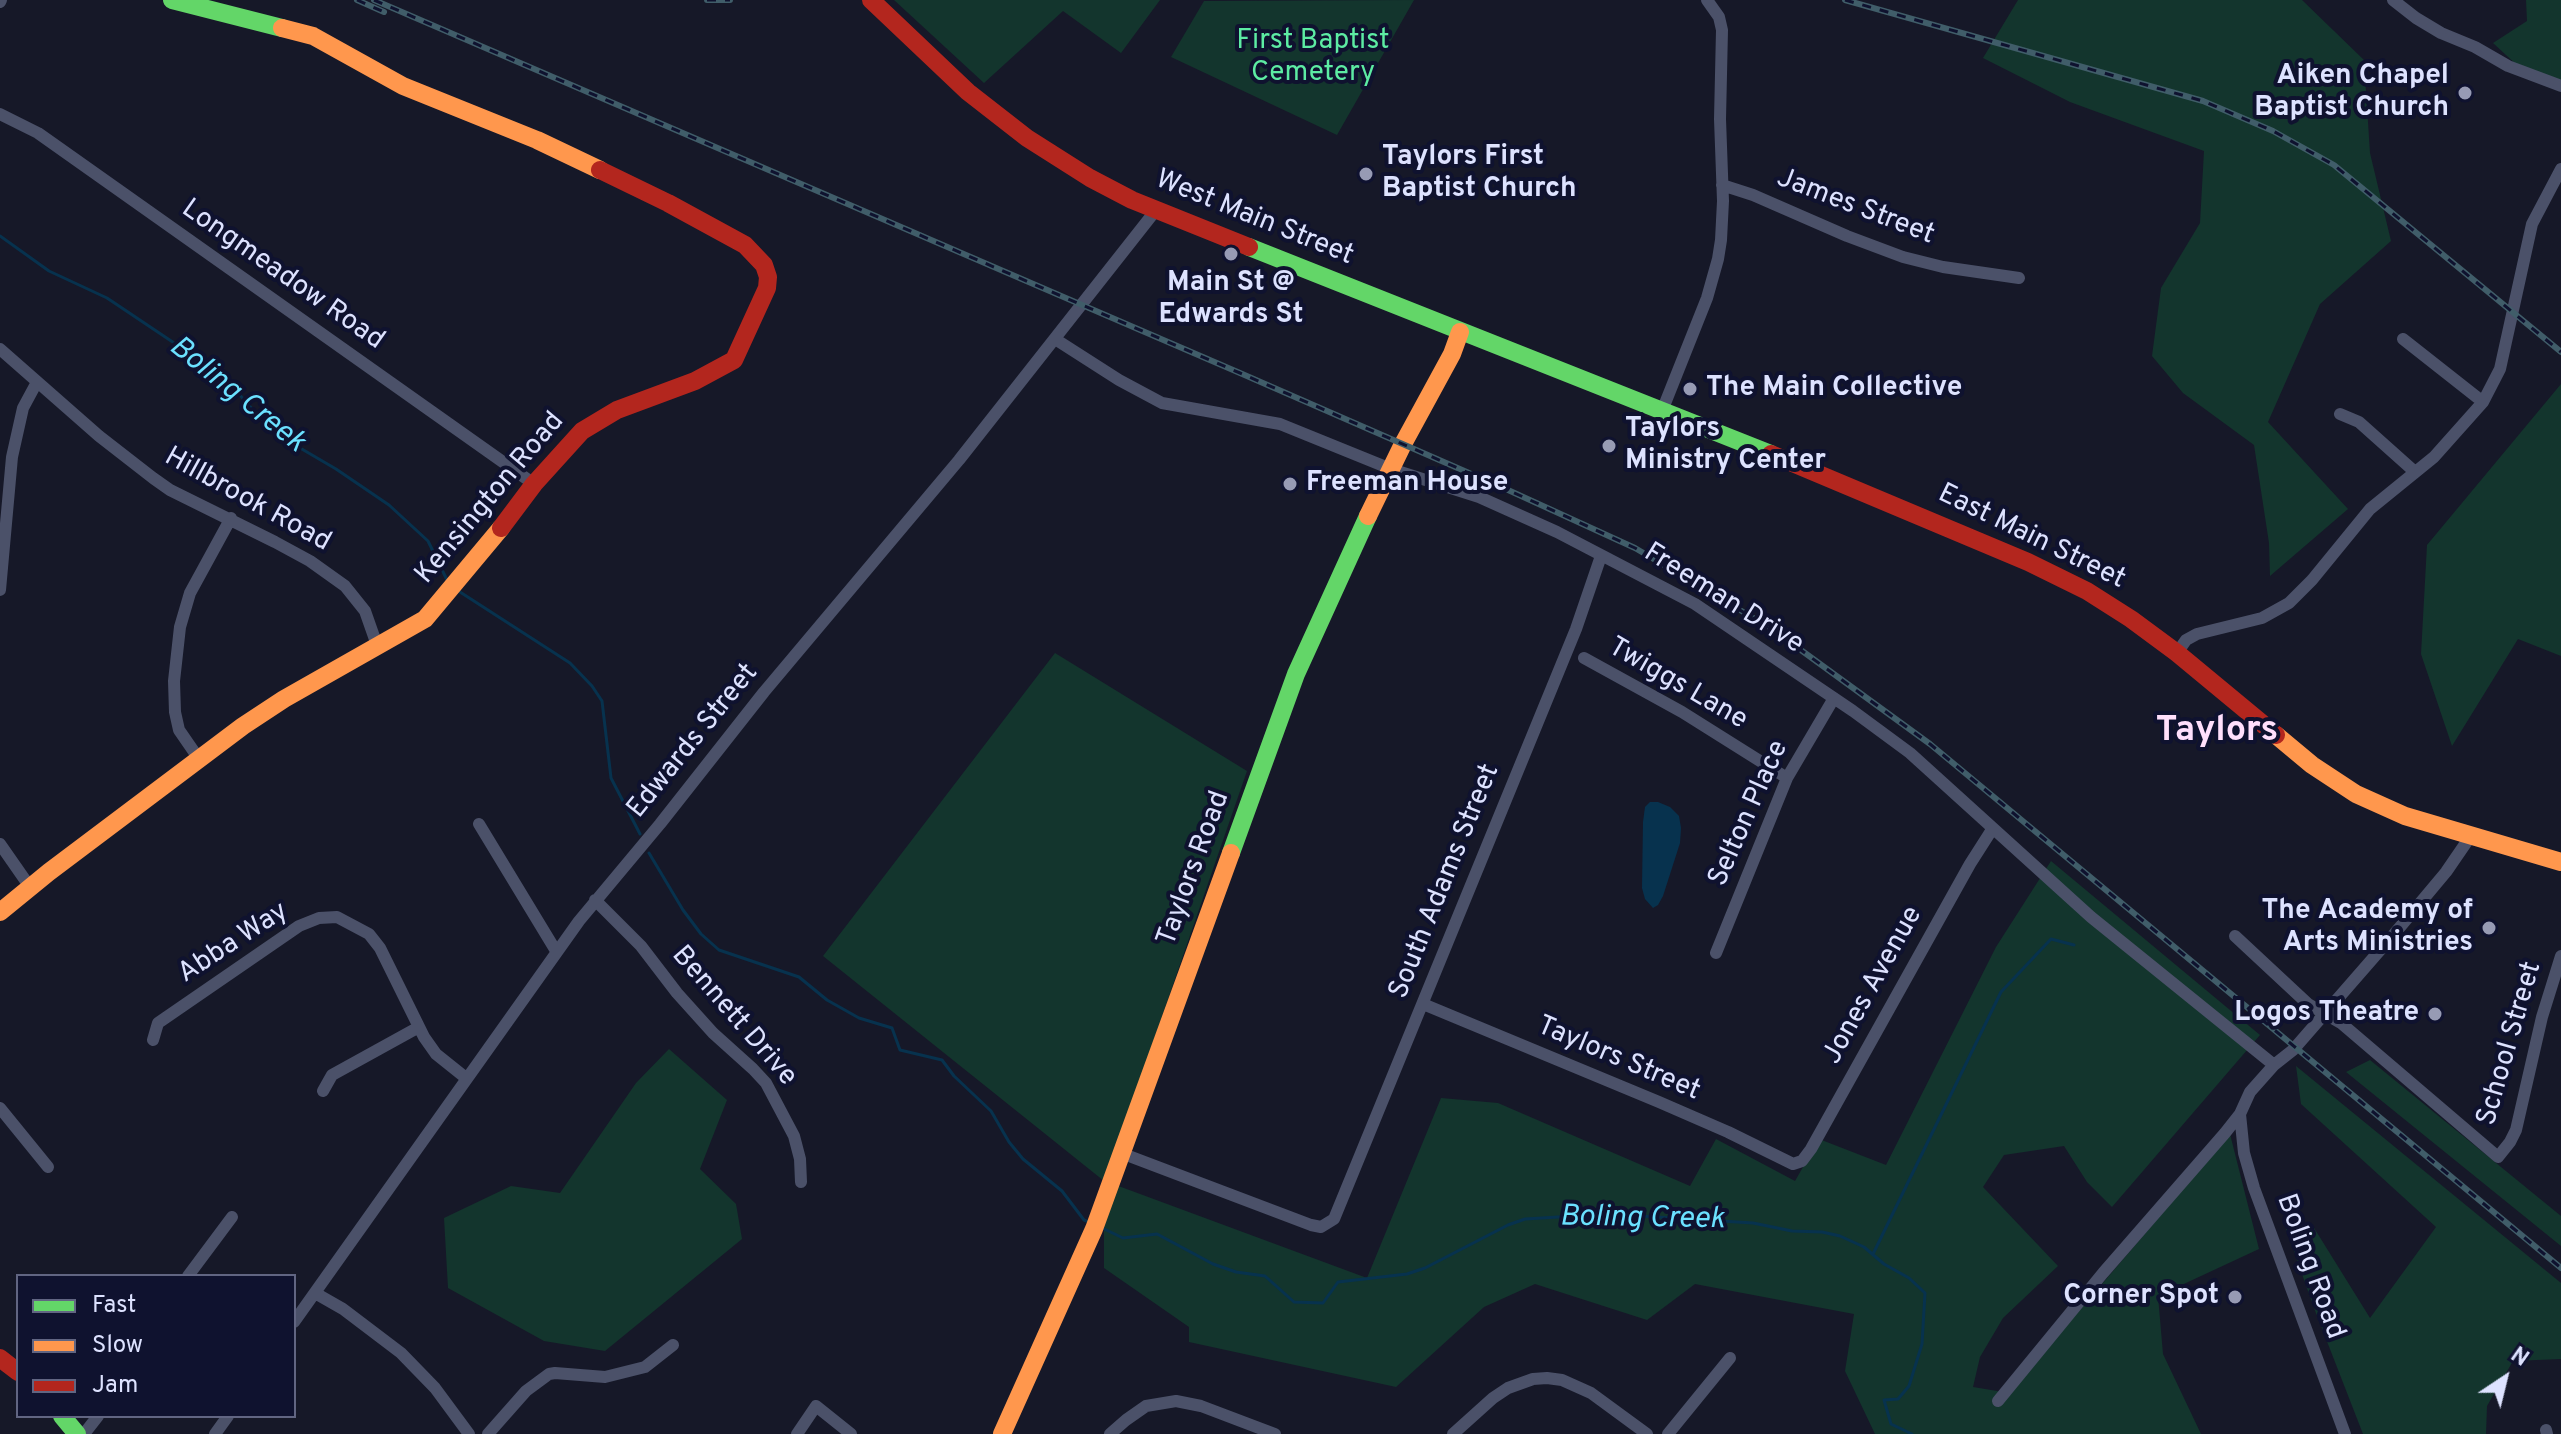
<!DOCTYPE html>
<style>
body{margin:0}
#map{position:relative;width:2561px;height:1434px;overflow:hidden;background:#161828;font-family:Overpass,sans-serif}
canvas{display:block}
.legend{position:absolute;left:16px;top:1274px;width:280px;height:144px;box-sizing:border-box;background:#0f122f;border:2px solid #616582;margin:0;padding:10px 14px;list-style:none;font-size:24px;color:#dde2ff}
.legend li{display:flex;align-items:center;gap:16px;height:40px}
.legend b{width:40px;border:2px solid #616582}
.north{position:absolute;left:2465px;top:1338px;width:80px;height:80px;-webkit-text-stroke:6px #0f122f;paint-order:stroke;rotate:35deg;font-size:22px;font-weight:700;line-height:32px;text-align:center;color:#dde2ff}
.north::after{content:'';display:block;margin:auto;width:28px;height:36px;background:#dde2ff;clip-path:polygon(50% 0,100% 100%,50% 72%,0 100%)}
</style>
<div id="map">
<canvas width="2561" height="1434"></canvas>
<ul class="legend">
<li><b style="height:10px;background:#63d668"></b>Fast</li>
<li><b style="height:10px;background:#ff974d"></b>Slow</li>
<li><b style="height:10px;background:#b3261e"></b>Jam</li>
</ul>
<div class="north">N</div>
</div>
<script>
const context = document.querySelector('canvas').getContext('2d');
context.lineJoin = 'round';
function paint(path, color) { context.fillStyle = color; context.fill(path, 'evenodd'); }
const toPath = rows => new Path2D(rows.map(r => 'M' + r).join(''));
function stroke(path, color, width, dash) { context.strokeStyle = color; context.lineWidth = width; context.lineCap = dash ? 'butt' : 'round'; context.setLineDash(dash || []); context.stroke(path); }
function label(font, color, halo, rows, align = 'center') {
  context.font = font + ' Overpass,sans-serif'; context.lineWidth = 8; context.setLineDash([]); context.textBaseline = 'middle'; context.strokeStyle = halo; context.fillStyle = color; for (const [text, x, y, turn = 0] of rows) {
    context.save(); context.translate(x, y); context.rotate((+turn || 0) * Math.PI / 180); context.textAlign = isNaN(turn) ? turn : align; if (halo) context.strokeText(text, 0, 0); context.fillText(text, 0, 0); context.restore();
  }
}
paint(toPath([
 [894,0,1160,0,1121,53,1063,11,984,83],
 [1414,0,1337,135,1171,57,1204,1],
 [2018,0,2302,0,2364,60,2370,153,2391,241,2320,304,2268,422,2348,509,2270,576,2269,543,2254,445,2183,393,2152,356,2161,288,2200,223,2204,151,2070,102,1983,58],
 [2526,0,2561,0,2561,81,2519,67,2493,43,2527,21],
 [2561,384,2561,656,2518,639,2452,746,2421,654,2427,545],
 [1055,653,1247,771,1105,1181,1367,1278,1441,1098,1498,1103,1690,1186,1716,1139,1795,1181,1819,1139,1886,1165,1996,947,2051,861,2260,1035,2112,1207,2087,1182,2064,1146,2004,1155,1983,1187,2058,1266,2003,1318,1980,1357,1973,1387,2009,1393,2230,1134,2259,1249,2158,1296,2163,1354,2201,1434,1875,1434,1845,1371,1854,1314,1695,1284,1647,1320,1535,1284,1484,1307,1396,1387,1189,1342,1189,1327,1104,1268,1104,1181,823,956],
 [669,1049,727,1100,700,1169,736,1204,742,1239,605,1351,544,1341,448,1288,444,1218,511,1186,560,1193,636,1083],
 [2370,1060,2561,1216,2561,1246,2346,1072],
 [2296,1066,2561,1283,2561,1359,2513,1361,2487,1406,2486,1434,2363,1434,2314,1308,2286,1229,2311,1223,2370,1318,2436,1227,2301,1104]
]), '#13352d');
paint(toPath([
 [1650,802,1658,802,1670,807,1679,816,1681,828,1680,843,1663,896,1658,905,1653,908,1645,899,1642,888,1643,822,1645,807]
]), '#07324e');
stroke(toPath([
 [0,236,49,271,107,298,207,365,230,384,261,419,283,438,336,469,389,505,428,541,447,580],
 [460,592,570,663,592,686,602,701,611,778,640,834],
 [649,853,683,910,701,934,719,950,799,977,827,1000,859,1018,892,1028,900,1050,942,1060,954,1076,991,1111,1009,1142,1023,1159,1062,1191,1084,1220,1089,1222],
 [1100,1227,1123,1238,1157,1234,1213,1264,1236,1272,1265,1276,1294,1302,1323,1303,1338,1282,1407,1274,1425,1268,1508,1225,1525,1219,1608,1214,1753,1223,1792,1231,1822,1232,1840,1236,1864,1247,1884,1264,1909,1278,1925,1293,1922,1344,1909,1386,1898,1399,1884,1400,1891,1424,1912,1434],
 [1873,1254,2001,992,2051,939,2074,945]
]), '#07324e', 3);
stroke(toPath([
 [2393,0,2416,18,2441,33,2475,47,2508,66,2561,86],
 [0,2,1,0],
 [0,114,38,133,534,484],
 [1722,185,1753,195,1847,236,1903,257,1943,267,2019,278],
 [1055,339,1119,380,1162,403,1280,424,1391,469,1479,497,1557,532,1695,604,1853,711,1910,753,2091,917,2274,1065],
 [2403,339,2483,402],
 [0,349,99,436,153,478,170,490,275,542,310,561,345,586,365,611,378,648],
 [1662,411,1707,298,1718,259,1721,240,1723,201,1720,119,1722,30,1719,17,1707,0],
 [2340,414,2359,422,2415,472],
 [0,590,12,457,23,408,37,382],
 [2177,653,2186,640,2197,634,2262,618,2289,603,2312,580,2370,509,2434,457,2483,402,2500,369,2532,224,2561,169],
 [1584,658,1682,712,1787,778],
 [199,759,179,730,175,712,174,681,180,627,190,593,231,518],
 [479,824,556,951],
 [0,844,30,887],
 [595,900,641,946,677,993,713,1033,753,1069,766,1083,794,1136,800,1159,801,1182],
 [2235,936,2308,1004,2341,1023,2498,1157,2510,1142,2516,1130,2542,1017,2561,956],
 [1716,953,1787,778,1834,698],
 [1423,1004,1659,1102,1728,1132,1793,1164,1802,1161,1811,1149,1970,864,1993,828],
 [153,1040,158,1023,299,926,319,918,337,917,369,934,380,948,424,1037,436,1054,466,1078],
 [323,1091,332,1075,419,1027],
 [0,1108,48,1167],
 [2240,1114,2244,1153,2254,1188,2345,1434],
 [1121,1153,1311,1225,1321,1227,1334,1219,1576,629,1601,556],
 [188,1276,232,1217],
 [315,1293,343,1309,401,1353,435,1388,469,1434],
 [294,1322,579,921,660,824,764,692,959,460,1156,210],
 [1998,1401,2103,1273,2225,1133,2240,1114,2250,1092,2274,1065,2293,1050,2395,933,2446,872,2470,837],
 [2546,1430,2547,1434],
 [84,1434,98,1416],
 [215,1434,228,1416],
 [488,1434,526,1391,549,1374,555,1373,605,1377,645,1367,673,1345],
 [797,1434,816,1406,851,1434],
 [1110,1434,1126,1420,1146,1406,1176,1401,1201,1406,1275,1434],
 [1453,1434,1493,1398,1508,1388,1533,1379,1547,1378,1562,1380,1591,1393,1647,1434],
 [1668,1434,1730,1358]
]), '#4b5169', 12);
stroke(toPath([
 [172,0,282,28],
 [1249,247,1771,454],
 [1231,853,1296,674,1368,516],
 [62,1416,77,1434]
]), '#63d668', 18);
stroke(toPath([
 [282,28,313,36,403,86,537,140,600,170],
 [1368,516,1403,444,1452,354,1460,332],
 [2276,735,2312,765,2356,794,2405,816,2561,862],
 [0,912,49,872,243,726,284,699,425,619,501,528],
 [1002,1434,1094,1229,1231,853]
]), '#ff974d', 18);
stroke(toPath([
 [871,0,968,92,1027,138,1090,178,1132,200,1249,247],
 [1771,454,2028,562,2087,591,2131,619,2177,653,2276,735],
 [501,528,534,484,582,431,617,410,695,381,734,360,767,288,768,277,764,265,745,245,668,203,600,170],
 [0,1358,18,1372]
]), '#b3261e', 18);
const rail = toPath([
 [357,0,384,12],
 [374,0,1240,373,1508,490,1635,548,1772,629,1930,744,2561,1268],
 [707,0,730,0],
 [1845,0,2203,101,2273,131,2334,165,2561,352]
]);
stroke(rail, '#405d69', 6);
stroke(rail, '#0f122f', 3, [9]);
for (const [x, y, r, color] of [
 [2465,93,8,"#979bb4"],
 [1366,174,8,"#979bb4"],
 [1231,254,8,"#979bb4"],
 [1690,389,8,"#979bb4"],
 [1609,446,8,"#979bb4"],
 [1290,484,8,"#979bb4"],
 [2489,928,8,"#979bb4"],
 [2435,1014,8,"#979bb4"],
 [2235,1297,8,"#979bb4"]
]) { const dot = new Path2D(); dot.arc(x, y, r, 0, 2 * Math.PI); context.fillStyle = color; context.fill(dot); stroke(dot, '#0f122f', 3); }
label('28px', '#5deca3', '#0f122f', [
 ["First Baptist",1313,42],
 ["Cemetery",1313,74]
]);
label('bold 28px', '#dde2ff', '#0f122f', [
 ["Aiken Chapel",2449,77],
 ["Baptist Church",2449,109],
 ["Taylors First",1382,158,"left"],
 ["Baptist Church",1382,190,"left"],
 ["Main St @",1231,284,"center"],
 ["Edwards St",1231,316,"center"],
 ["The Main Collective",1706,389,"left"],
 ["Taylors",1625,430,"left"],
 ["Ministry Center",1625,462,"left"],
 ["Freeman House",1306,484,"left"],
 ["The Academy of",2473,912],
 ["Arts Ministries",2473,944],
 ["Logos Theatre",2419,1014],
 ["Corner Spot",2219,1297]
], 'right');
label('28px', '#dde2ff', '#0f122f', [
 ["James Street",1855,208,21],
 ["West Main Street",1254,219,22],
 ["Longmeadow Road",282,276,35],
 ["Kensington Road",491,499,-50],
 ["Hillbrook Road",247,501,29],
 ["East Main Street",2031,538,26],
 ["Freeman Drive",1723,600,32],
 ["Twiggs Lane",1677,685,30],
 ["Edwards Street",694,742,-51],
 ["Selton Place",1750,814,-66],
 ["Taylors Road",1195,869,-70],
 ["South Adams Street",1446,882,-68],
 ["Abba Way",234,944,-33],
 ["Jones Avenue",1874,986,-61],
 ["Bennett Drive",733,1017,49],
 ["School Street",2511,1044,-74],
 ["Taylors Street",1618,1060,23],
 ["Boling Road",2309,1267,70]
]);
label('italic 30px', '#6be1ff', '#0f122f', [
 ["Boling Creek",236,396,39],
 ["Boling Creek",1642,1220,1]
]);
label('bold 36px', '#ffdffc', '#0f122f', [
 ["Taylors",2217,733]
]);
</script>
